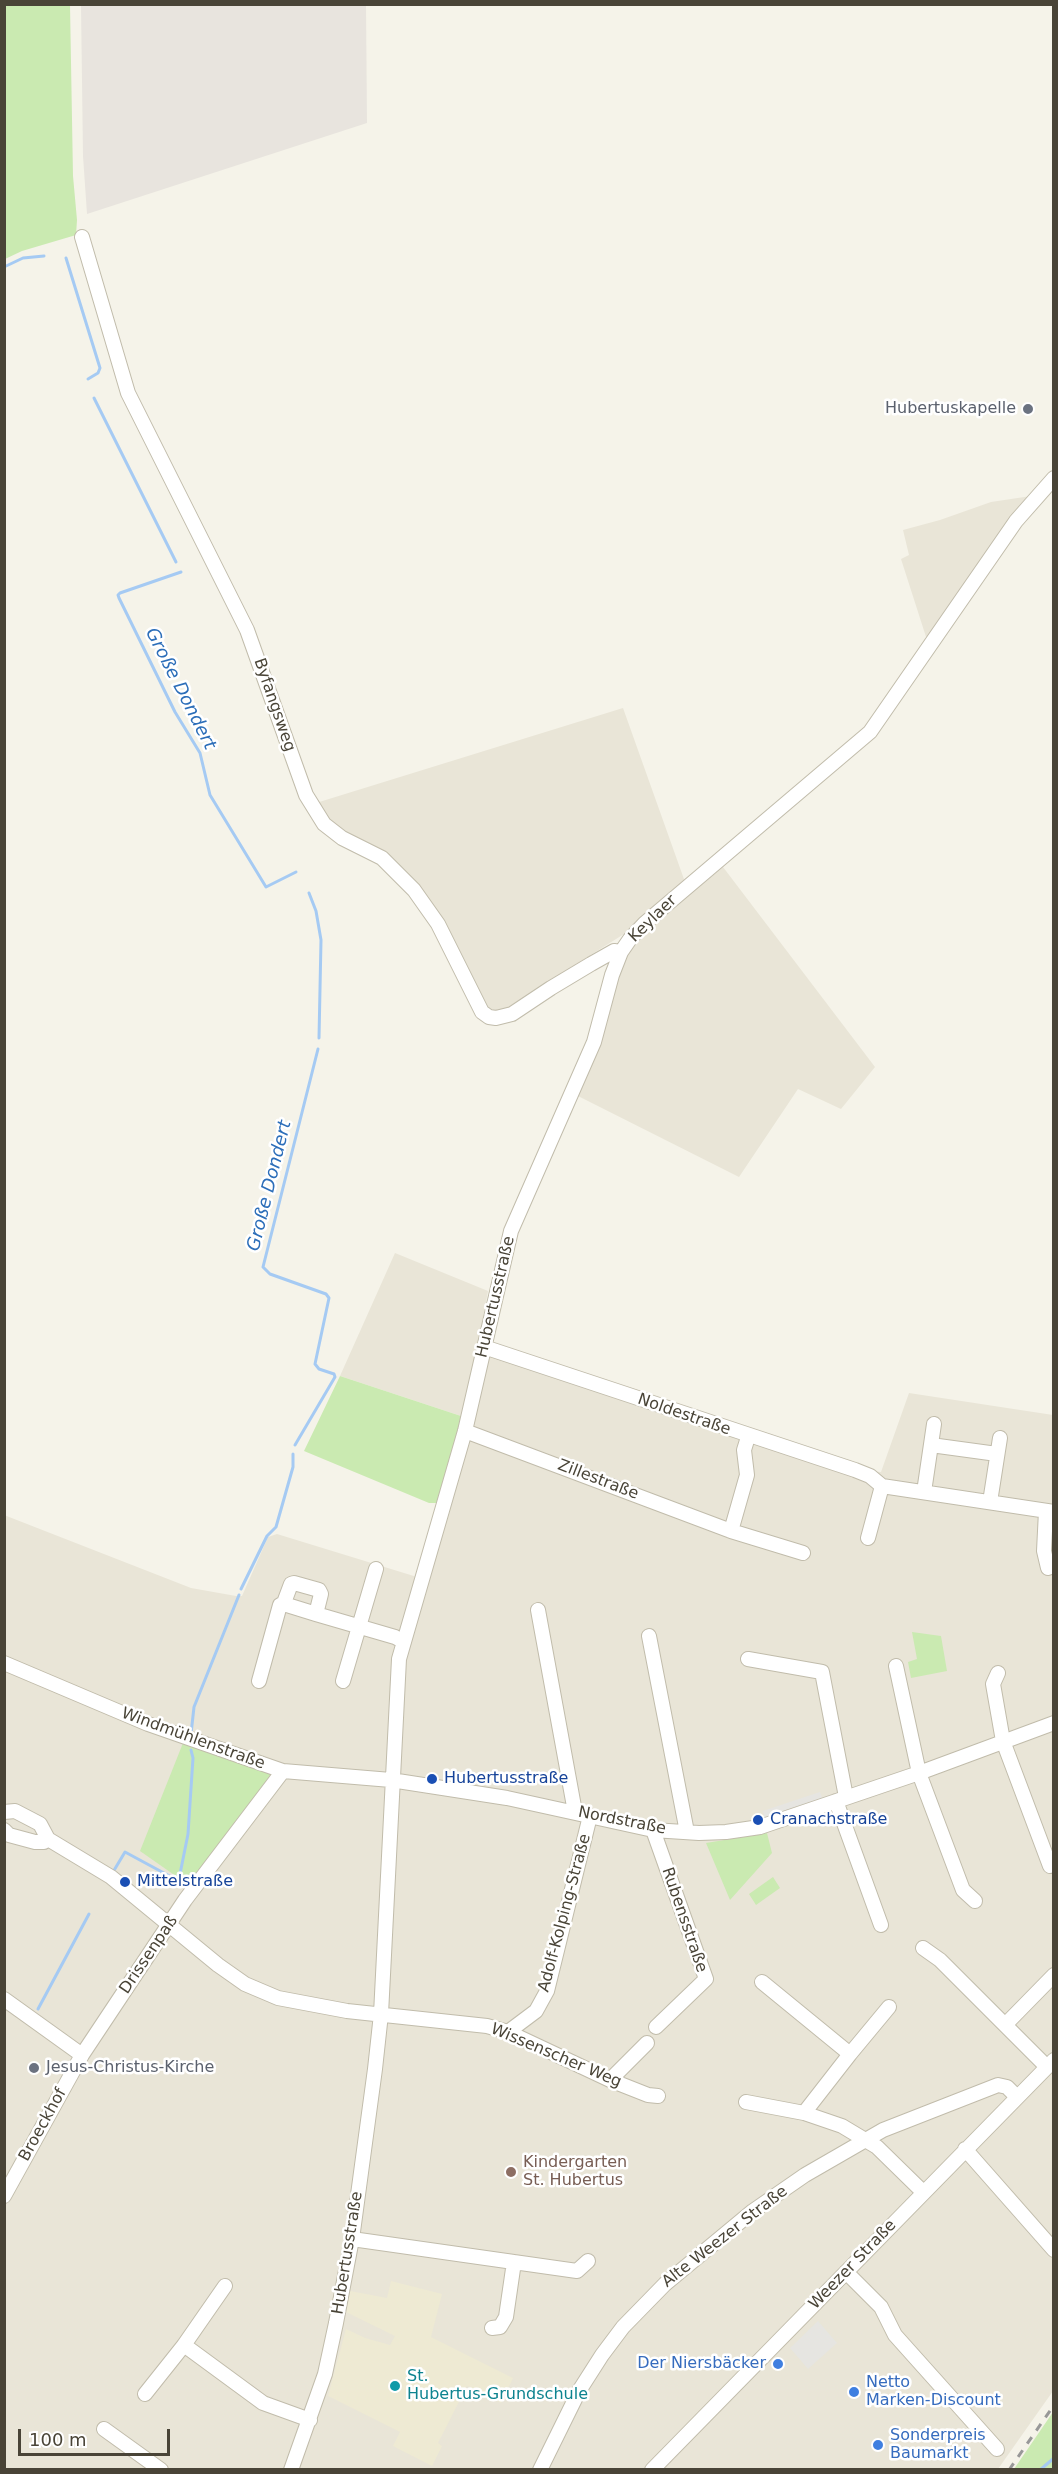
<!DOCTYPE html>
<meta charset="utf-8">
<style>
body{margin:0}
#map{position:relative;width:1058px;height:2474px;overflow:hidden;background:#f5f3e9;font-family:"DejaVu Sans",sans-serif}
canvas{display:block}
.frame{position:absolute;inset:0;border:6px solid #494437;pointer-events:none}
.scale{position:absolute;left:18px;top:2429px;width:152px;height:27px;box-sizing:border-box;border:3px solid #494437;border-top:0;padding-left:8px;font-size:18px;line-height:21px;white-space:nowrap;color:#494437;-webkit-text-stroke:4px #fff;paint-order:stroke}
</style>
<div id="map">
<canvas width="1058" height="2474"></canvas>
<div class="frame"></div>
<div class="scale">100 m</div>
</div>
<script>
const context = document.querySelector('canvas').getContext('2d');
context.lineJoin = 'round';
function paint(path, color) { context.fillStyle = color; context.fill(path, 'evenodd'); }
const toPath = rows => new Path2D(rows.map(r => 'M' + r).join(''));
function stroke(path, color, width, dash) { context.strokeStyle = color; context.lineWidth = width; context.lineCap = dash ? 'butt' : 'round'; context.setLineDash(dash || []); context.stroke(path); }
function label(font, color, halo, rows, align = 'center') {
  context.font = font + ' "DejaVu Sans",sans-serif'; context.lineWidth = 5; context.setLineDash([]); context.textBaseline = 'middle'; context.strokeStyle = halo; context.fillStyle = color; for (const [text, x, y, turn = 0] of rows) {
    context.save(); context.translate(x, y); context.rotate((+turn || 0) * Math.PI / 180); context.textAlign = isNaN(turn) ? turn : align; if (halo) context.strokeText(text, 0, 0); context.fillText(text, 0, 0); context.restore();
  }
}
paint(toPath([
 [1031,496,927,640,901,559,909,555,903,530,940,520,991,502],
 [623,708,685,882,624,934,497,1014,484,1005,416,884,334,827,316,803],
 [723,867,875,1067,841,1109,798,1089,739,1177,576,1095,624,951,636,938],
 [395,1253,488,1291,479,1340,855,1470,881,1472,909,1393,1053,1415,1053,2391,998,2469,5,2469,4,1515,191,1588,236,1596,242,1596,268,1537,277,1534,417,1577,464,1417,340,1376]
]), '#e9e5d7');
paint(toPath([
 [81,5,366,5,367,123,87,214,83,156]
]), '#e8e4de');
paint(toPath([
 [391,2281,442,2294,431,2337,513,2378,501,2403,467,2386,438,2443,442,2446,432,2466,393,2446,400,2432,328,2396,346,2329,365,2338,390,2345,395,2336,346,2312,350,2291,387,2298]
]), '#eeead3');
paint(toPath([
 [5,5,70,5,73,176,77,220,76,235,22,251,5,259],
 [340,1376,464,1417,440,1500,436,1503,429,1503,304,1451],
 [912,1632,941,1636,947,1671,911,1678,908,1662,917,1659],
 [183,1743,276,1774,190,1886,140,1851],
 [767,1833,772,1853,730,1900,706,1843],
 [773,1877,780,1888,756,1905,749,1894],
 [1053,2412,1053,2467,1051,2469,1014,2469]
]), '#caeab1');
paint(toPath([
 [820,1792,823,1800,765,1820,763,1811],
 [818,2321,837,2343,808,2369,790,2348]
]), '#e6e5e1');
stroke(toPath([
 [66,258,100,368,98,373,88,379],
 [4,267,23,258,44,256],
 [94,398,176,562],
 [181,572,120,593,118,595,119,598,175,712,200,753,210,795,266,887,296,872],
 [309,893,316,911,321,940,319,1038],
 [295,1445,335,1377,334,1374,319,1369,315,1364,329,1298,326,1294,270,1274,263,1267,318,1049],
 [241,1589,267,1536,276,1527,293,1467,293,1454],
 [191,1734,194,1707,239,1595],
 [113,1872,125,1852,175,1879,180,1874,188,1834,193,1758,191,1750],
 [38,2009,89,1914],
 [1040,2470,1054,2458]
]), '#a5caf3', 3);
const minor = toPath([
 [82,237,128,393,247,630,306,795,324,824,342,838,382,858,414,890,438,924,482,1012,489,1017,496,1018,512,1014,551,988,591,964,614,951,621,952],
 [484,1347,855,1470,870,1476,882,1486],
 [465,1431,731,1531,803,1553],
 [931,1445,997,1454],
 [924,1492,934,1424],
 [990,1502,1000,1438],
 [1046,1511,1044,1551,1048,1568],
 [731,1531,747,1475,744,1450,748,1437],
 [868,1538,882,1486,1054,1512],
 [538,1610,575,1812],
 [316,1614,321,1594,319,1590,294,1583,291,1584,285,1600,287,1605,316,1614,395,1637,404,1642],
 [649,1636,687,1832],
 [748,1659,822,1672,846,1797],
 [4,1663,148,1724,283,1771,391,1780,507,1798,653,1830,699,1833,726,1832,760,1827,919,1773,1054,1723],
 [896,1666,919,1773,963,1890,975,1901],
 [998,1673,993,1684,1003,1741,1050,1866],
 [259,1681,280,1605,285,1603],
 [343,1681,376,1569],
 [836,1801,881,1925],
 [4,1812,15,1811,40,1824,48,1839,111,1877,218,1965,245,1984,278,1998,347,2011,487,2026,508,2032,610,2080,648,2095,658,2096],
 [4,1830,9,1835,35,1842,44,1842,48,1839],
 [653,1830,706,1979,656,2027],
 [923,1948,940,1960,1047,2067],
 [762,1982,850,2054,804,2113],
 [4,1999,82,2055],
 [1005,2025,1054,1975],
 [508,2032,536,2011,547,1991,590,1816],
 [850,2054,889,2007],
 [610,2080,647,2043],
 [746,2102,804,2113,842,2126,877,2147,923,2192],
 [965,2149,1054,2250],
 [4,2196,82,2055,185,1900,283,1771],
 [352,2239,577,2271,588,2261],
 [846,2272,881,2307,895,2335,997,2449],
 [492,2328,500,2327,506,2317,514,2262],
 [184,2345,263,2403,310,2420],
 [145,2394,184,2345,225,2286],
 [104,2429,161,2470],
 [291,2470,325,2374,336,2323,352,2239,375,2069,381,2014,399,1659,465,1431,511,1231,594,1042,612,975,621,952,630,939,645,923,870,732,1016,521,1054,478],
 [540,2470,579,2391,602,2355,623,2327,665,2284,753,2211,805,2175,883,2130,998,2085,1007,2087,1017,2097],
 [652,2470,1054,2060]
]);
stroke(minor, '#c1bcab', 16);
stroke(minor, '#fff', 14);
stroke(toPath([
 [1009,2470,1054,2405]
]), '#989898', 3, [8, 8]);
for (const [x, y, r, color] of [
 [1028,409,6,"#6b7280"],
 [432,1779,6,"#1a4fb4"],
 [758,1820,6,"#1a4fb4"],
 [125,1882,6,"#1a4fb4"],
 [34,2068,6,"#6b7280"],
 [511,2172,6,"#8d6e63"],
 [778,2364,6,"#3f7fe0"],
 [395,2386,6,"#0f9aa8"],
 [854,2392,6,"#3f7fe0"],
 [878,2445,6,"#3f7fe0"]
]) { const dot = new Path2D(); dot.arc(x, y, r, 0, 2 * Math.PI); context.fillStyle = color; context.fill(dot); stroke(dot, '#fff', 2); }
label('16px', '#5b616d', '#fff', [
 ["Hubertuskapelle",1016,409],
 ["Jesus-Christus-Kirche",46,2068,"left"]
], 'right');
label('16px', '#494437', '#fff', [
 ["Byfangsweg",274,705,71],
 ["Keylaer",653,919,-44],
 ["Hubertusstraße",496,1297,-77],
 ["Noldestraße",684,1415,19],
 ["Zillestraße",598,1480,21],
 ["Windmühlenstraße",193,1739,20],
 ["Nordstraße",622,1821,11],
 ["Adolf-Kolping-Straße",565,1913,-75],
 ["Rubensstraße",684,1920,71],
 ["Drissenpaß",149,1955,-56],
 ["Wissenscher Weg",556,2056,23],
 ["Broeckhof",43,2125,-61],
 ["Alte Weezer Straße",725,2237,-38],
 ["Hubertusstraße",348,2253,-81],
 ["Weezer Straße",853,2265,-46]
]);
label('16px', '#164399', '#fff', [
 ["Hubertusstraße",444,1779],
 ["Cranachstraße",770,1820],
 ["Mittelstraße",137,1882]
], 'left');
label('16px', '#785e54', '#fff', [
 ["Kindergarten",523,2163],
 ["St. Hubertus",523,2181]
], 'left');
label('16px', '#366cbe', '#fff', [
 ["Der Niersbäcker",766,2364,"right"],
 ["Netto",866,2383],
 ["Marken-Discount",866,2401],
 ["Sonderpreis",890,2436],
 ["Baumarkt",890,2454]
], 'left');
label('16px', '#0d838f', '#fff', [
 ["St.",407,2377],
 ["Hubertus-Grundschule",407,2395]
], 'left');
label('italic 18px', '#2c6eb9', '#fff', [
 ["Große Dondert",180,689,63],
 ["Große Dondert",270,1186,-76]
]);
</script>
